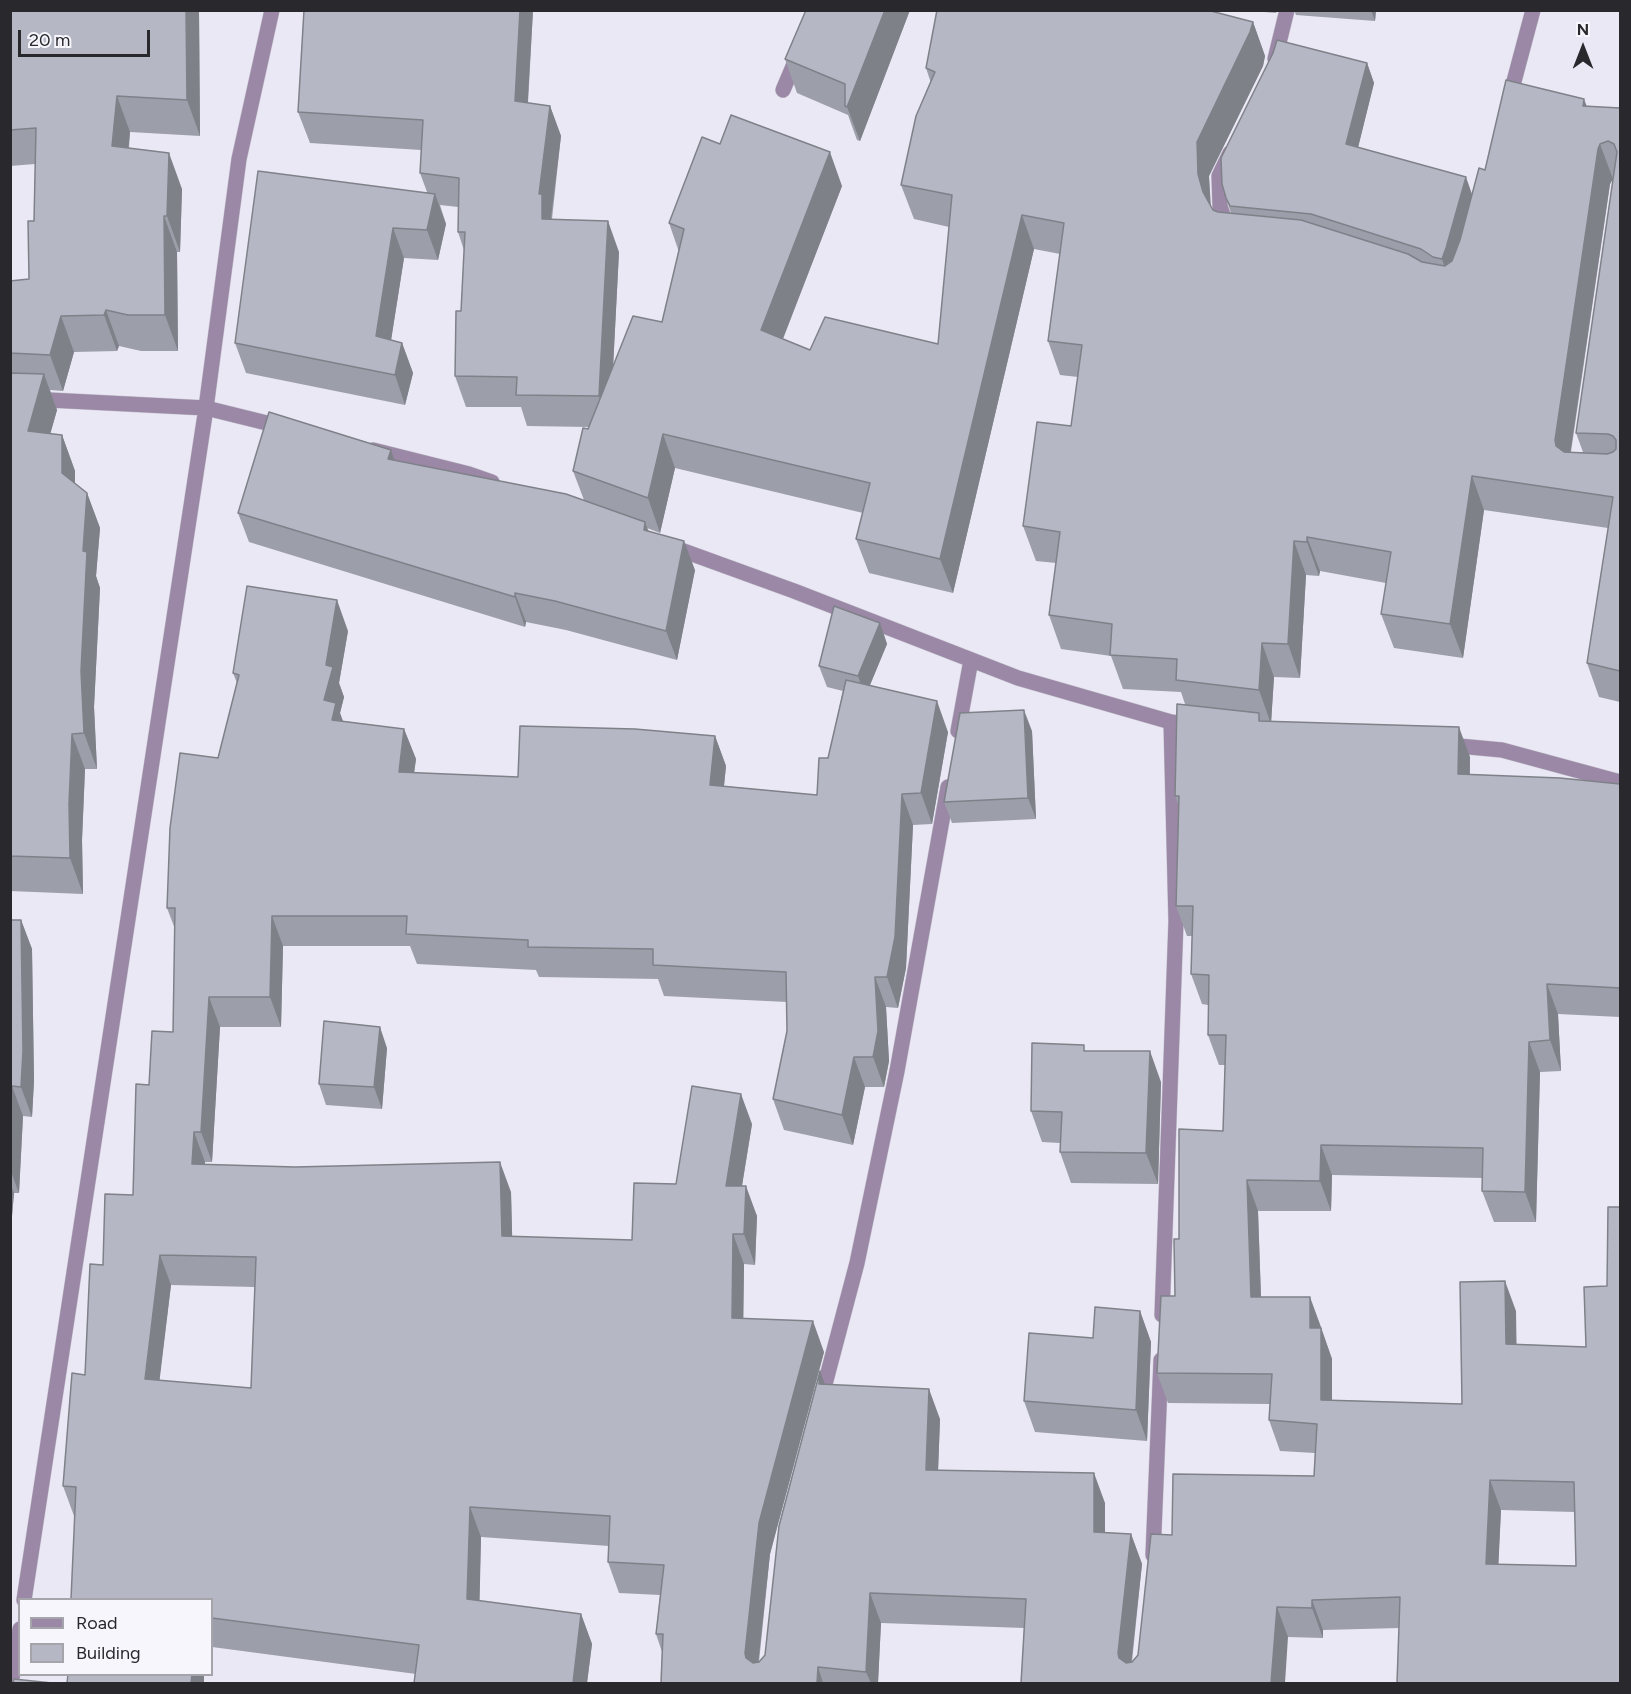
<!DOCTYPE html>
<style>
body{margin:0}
#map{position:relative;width:1631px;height:1694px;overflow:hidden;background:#eae8f4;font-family:Figtree,sans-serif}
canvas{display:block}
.frame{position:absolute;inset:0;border:12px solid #29282d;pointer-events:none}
.legend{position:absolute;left:18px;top:1598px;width:195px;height:78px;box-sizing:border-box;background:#f7f6fd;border:2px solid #a5a4aa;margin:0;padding:8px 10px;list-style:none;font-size:18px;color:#29282d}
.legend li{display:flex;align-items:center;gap:12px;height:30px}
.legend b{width:30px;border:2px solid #a5a4aa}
.north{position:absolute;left:1553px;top:18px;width:60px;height:60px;-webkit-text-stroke:4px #f7f6fd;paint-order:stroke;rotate:0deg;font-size:16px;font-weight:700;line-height:24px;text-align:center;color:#29282d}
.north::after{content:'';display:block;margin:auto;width:21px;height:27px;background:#29282d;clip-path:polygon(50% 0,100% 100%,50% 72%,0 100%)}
.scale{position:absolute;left:18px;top:30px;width:132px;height:27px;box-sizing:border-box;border:3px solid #29282d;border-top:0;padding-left:8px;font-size:18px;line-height:21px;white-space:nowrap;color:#29282d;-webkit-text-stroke:4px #f7f6fd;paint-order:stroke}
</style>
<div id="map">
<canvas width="1631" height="1694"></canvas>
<div class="frame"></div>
<ul class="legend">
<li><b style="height:8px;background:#9b88a6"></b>Road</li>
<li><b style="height:16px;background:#b5b8c4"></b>Building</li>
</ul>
<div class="north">N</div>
<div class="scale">20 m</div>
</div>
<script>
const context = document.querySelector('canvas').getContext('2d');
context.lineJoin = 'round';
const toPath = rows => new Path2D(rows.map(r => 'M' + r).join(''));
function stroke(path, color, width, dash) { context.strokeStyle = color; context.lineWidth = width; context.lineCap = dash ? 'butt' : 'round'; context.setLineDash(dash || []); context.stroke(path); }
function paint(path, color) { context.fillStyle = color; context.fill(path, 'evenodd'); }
const minor = toPath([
 [1275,59,1287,10],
 [783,90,797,57],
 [1509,100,1533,10],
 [1228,230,1220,206,1219,176,1230,153],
 [10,398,206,408,283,427],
 [373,450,469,474,492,482],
 [670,546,794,591,1018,678,1171,722,1197,725],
 [958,731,971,660],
 [1448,745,1502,750,1620,782],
 [1162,1315,1176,921,1171,722],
 [820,1403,857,1263,897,1071,948,787],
 [1153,1555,1161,1360],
 [24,1600,206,408,239,159,272,10],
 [11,1684,20,1629]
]);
stroke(minor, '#c7c5d0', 16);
stroke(minor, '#9b88a6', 15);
paint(toPath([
 [10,10,199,10,200,136,130,132,129,148,182,189,180,252,177,252,178,351,141,351,119,346,117,351,74,352,63,391,50,390,57,410,50,434,62,435,75,471,75,483,87,493,100,528,96,576,100,588,94,707,97,769,85,769,82,840,83,894,10,891,10,281,29,279,34,221,35,164,10,166],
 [304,10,545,10,533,11,528,103,550,106,561,136,552,219,619,252,613,366,662,322,679,252,669,223,842,186,783,339,810,350,938,344,949,227,914,219,901,185,931,83,926,68,1253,22,1265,56,1263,66,1209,176,1210,206,1213,210,1218,212,1231,213,1226,198,1367,63,1374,83,1358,147,1472,195,1485,170,1587,107,1620,108,1620,702,1599,697,1587,663,1608,528,1484,510,1463,658,1394,648,1381,614,1386,583,1320,571,1319,576,1306,575,1300,678,1274,677,1271,722,1470,757,1470,774,1620,784,1620,1017,1558,1014,1561,1071,1540,1072,1536,1222,1494,1222,1482,1191,1483,1178,1332,1175,1331,1211,1258,1211,1261,1297,1321,1327,1332,1359,1332,1400,1462,1404,1516,1311,1516,1344,1586,1347,1620,1683,1399,1628,1323,1630,1323,1638,1288,1637,1021,1683,1024,1628,881,1623,878,1683,661,1683,662,1652,656,1634,660,1595,619,1593,608,1562,609,1546,481,1537,479,1601,581,1614,592,1644,587,1683,414,1683,416,1674,212,1647,212,1599,74,1516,63,1486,85,1375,103,1265,133,1195,149,1085,173,1032,175,929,167,908,218,758,237,683,233,673,348,631,339,683,344,697,340,713,343,721,404,729,416,759,414,773,518,777,715,736,726,766,724,786,817,795,828,758,843,691,827,687,819,666,880,623,887,644,870,685,948,732,932,824,913,825,906,968,898,1008,886,1007,889,1061,884,1087,865,1087,853,1145,784,1130,773,1099,787,1031,787,1002,664,996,658,979,539,977,536,970,417,964,410,946,283,946,281,1027,220,1027,212,1162,205,1162,205,1165,511,1192,512,1237,632,1240,676,1184,752,1124,742,1186,757,1216,755,1265,744,1264,743,1319,824,1352,770,1554,759,1662,765,1655,825,1385,940,1419,938,1470,1105,1503,1105,1533,1131,1534,1142,1564,1132,1662,1138,1655,1172,1535,1314,1476,1315,1453,1280,1451,1269,1420,1270,1404,1168,1403,1157,1373,1175,1296,1179,1239,1223,1131,1225,1065,1219,1065,1208,1035,1208,1005,1202,1004,1191,974,1192,936,1187,936,1176,906,1179,806,1175,796,1185,704,1181,692,1123,689,1111,656,1061,649,1049,615,1056,563,1036,561,1023,526,1071,426,1078,377,1060,375,1048,341,1060,254,1034,249,953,593,869,573,856,539,863,513,675,468,660,533,647,528,649,531,695,570,677,660,566,630,526,622,525,627,249,542,238,513,395,460,584,500,573,471,589,427,527,426,521,407,466,407,455,376,461,311,464,250,458,232,458,207,440,205,446,224,438,260,404,258,391,340,402,343,413,373,405,405,246,373,235,343,427,192,420,173,421,150,310,143,298,112],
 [1613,178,1576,433,1583,452,1571,452,1610,184],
 [171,1285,255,1287,251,1388,159,1381],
 [1501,1510,1575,1512,1576,1566,1498,1565],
 [806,10,910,10,860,141,857,140,848,115,797,93,785,59],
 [1239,10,1277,10,1276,13],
 [1294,10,1376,10,1375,21,1296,15],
 [1032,731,1036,819,952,823,944,802],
 [10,920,21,920,32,949,34,1081,32,1117,23,1116,19,1193,14,1193,10,1239],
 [387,1048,382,1109,326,1105,319,1084],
 [1161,1082,1158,1184,1071,1183,1060,1152,1060,1143,1042,1142,1031,1111],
 [1140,1311,1151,1342,1147,1441,1035,1432,1024,1401,1093,1338]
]), '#9c9ea9');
paint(toPath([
 [186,10,199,10,200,136,187,100],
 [520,10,533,10,526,132,515,101],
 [885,10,910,10,860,141,847,107],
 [1371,10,1376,10,1375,21],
 [1253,22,1265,56,1263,66,1209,176,1211,208,1203,192,1198,174,1197,142],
 [1367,63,1374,83,1354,164,1346,144],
 [117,96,130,132,125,182,112,146],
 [1584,99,1597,133,1583,106],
 [550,106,561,136,551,218,554,225,542,219,539,194],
 [1600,144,1613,179,1610,184,1567,475,1556,446,1555,440,1598,149],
 [830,152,842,186,773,364,761,330],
 [169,153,182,189,180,252,167,216],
 [1466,177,1473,197,1449,280,1442,259],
 [435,194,446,224,438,260,427,230],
 [1022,215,1034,249,953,593,940,559],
 [164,216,177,252,178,351,165,315],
 [608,221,619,252,610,427,599,396],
 [393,228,404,258,387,366,376,336],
 [106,310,119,346,117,351,104,315],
 [61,316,74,352,63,391,50,355],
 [402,343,413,373,405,405,395,375],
 [44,374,57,410,41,467,28,431],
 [663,434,675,468,660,533,648,498],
 [62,435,75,471,75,509,62,473],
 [391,450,401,479,388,459],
 [1472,476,1484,510,1463,658,1450,624],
 [87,493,100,528,96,576,100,588,94,707,97,769,84,733,81,671,83,551],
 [645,522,656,552,644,530],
 [1307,537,1320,571,1319,576,1307,542],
 [684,541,695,570,677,660,666,631],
 [1294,541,1306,575,1300,678,1288,644],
 [515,593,526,622,525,627,515,597],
 [337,600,348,631,339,683,344,697,340,713,347,733,335,730,324,700,326,665],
 [880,623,887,644,865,697,858,676],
 [1262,643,1274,677,1271,724,1259,690],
 [937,701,948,732,932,824,921,793],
 [1024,710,1032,731,1036,819,1028,798],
 [1459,727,1470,757,1469,804,1458,774],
 [404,729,416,759,410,802,399,772],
 [72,734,85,769,82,840,83,894,70,858,69,804],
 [715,736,726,766,721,815,710,785],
 [902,794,913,825,906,968,898,1008,887,977],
 [272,916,283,946,281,1027,270,997],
 [21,920,32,949,34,1081,32,1117,21,1087],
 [875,977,886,1007,889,1061,884,1087,873,1057],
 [1547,984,1558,1014,1561,1071,1550,1040],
 [209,997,220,1027,212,1162,201,1132],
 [380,1027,387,1048,382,1109,374,1087],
 [1529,1042,1540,1072,1536,1222,1525,1192],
 [1150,1051,1161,1082,1158,1184,1146,1153],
 [854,1057,865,1087,853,1145,842,1115],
 [12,1086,23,1116,19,1193,10,1169,10,1120],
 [741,1094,752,1124,737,1216,726,1186],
 [194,1132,205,1162,203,1195,192,1164],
 [1321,1145,1332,1175,1331,1211,1320,1181],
 [500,1162,511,1192,513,1267,502,1236],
 [1247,1180,1258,1211,1262,1327,1251,1297],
 [10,1183,14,1193,10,1239],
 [746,1186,757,1216,755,1265,744,1234],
 [733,1234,744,1264,743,1349,732,1318],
 [160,1255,171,1285,156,1410,145,1379],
 [1505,1281,1516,1311,1517,1374,1506,1344],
 [1310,1297,1321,1327,1321,1359,1310,1328],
 [1140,1311,1151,1342,1147,1441,1136,1410],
 [813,1321,824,1352,770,1554,756,1683,746,1658,745,1653,759,1523],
 [1321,1328,1332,1359,1332,1430,1321,1400],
 [820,1371,831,1401,819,1384],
 [929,1389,940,1419,937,1500,926,1470],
 [1094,1473,1105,1503,1105,1562,1094,1532],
 [1490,1480,1501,1510,1497,1595,1486,1564],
 [470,1507,481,1537,479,1629,467,1599],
 [1131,1534,1142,1564,1129,1683,1119,1658,1118,1653],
 [870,1593,881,1623,878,1683,871,1683,866,1672],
 [1312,1600,1323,1630,1323,1638,1312,1608],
 [1277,1607,1288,1637,1285,1683,1271,1683],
 [581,1614,592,1644,587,1683,573,1683],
 [818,1667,823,1683,817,1683],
 [192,1674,204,1674,204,1683,191,1683]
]), '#7f8189');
const building = toPath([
 [10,10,186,10,187,100,117,96,112,146,169,153,167,216,164,216,165,315,128,315,106,310,104,315,61,316,50,355,10,353,10,281,29,279,28,221,34,221,36,128,10,130,10,10],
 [304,10,520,10,515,101,550,106,539,194,542,194,542,219,608,221,599,396,516,395,517,377,455,376,456,311,461,311,465,232,458,232,459,178,420,173,423,120,298,112,304,10],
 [806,10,885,10,847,107,845,106,845,84,785,59,806,10],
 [937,10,1207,10,1253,22,1250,32,1197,142,1198,174,1203,192,1213,210,1218,212,1301,220,1408,254,1422,262,1445,266,1452,261,1460,240,1479,168,1485,170,1506,80,1584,99,1583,106,1620,108,1620,671,1587,663,1613,497,1472,476,1450,624,1381,614,1391,552,1307,537,1307,542,1294,541,1288,644,1262,643,1259,690,1176,680,1177,659,1110,655,1112,624,1049,615,1060,532,1023,526,1037,422,1071,426,1082,345,1048,341,1064,223,1022,215,940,559,856,539,870,483,663,434,648,498,573,471,583,428,588,429,633,316,662,322,684,229,669,223,702,137,720,144,731,115,830,152,761,330,810,350,825,317,938,344,952,195,901,185,916,116,935,72,926,68,937,10],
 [1608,141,1614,144,1617,152,1576,433,1608,434,1613,436,1616,440,1616,449,1613,452,1607,454,1564,452,1556,446,1555,440,1598,149,1600,144,1608,141],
 [1277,40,1367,63,1346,144,1466,177,1446,248,1442,259,1433,257,1421,249,1311,214,1230,206,1226,198,1222,184,1221,158,1273,53,1277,40],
 [258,171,435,194,427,230,393,228,376,336,402,343,395,375,235,343,258,171],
 [10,373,44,374,28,431,62,435,62,473,87,493,83,551,87,552,81,671,84,733,72,734,69,804,70,858,10,856,10,373],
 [269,412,391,450,388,459,566,494,645,522,644,530,684,541,666,631,555,601,515,593,515,597,238,513,269,412],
 [247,586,337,600,326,665,333,667,324,700,336,703,332,720,404,729,399,772,518,777,520,726,635,729,715,736,710,785,817,795,819,758,828,758,846,680,937,701,921,793,902,794,895,937,887,977,875,977,878,1031,873,1057,854,1057,842,1115,773,1099,787,1031,786,972,653,965,653,949,528,947,528,940,406,934,407,916,272,916,270,997,209,997,201,1132,194,1132,192,1164,295,1167,500,1162,502,1236,632,1240,634,1183,676,1184,692,1086,741,1094,726,1186,746,1186,744,1234,733,1234,732,1318,813,1321,759,1523,745,1653,746,1658,753,1663,759,1662,765,1655,779,1526,820,1371,819,1384,929,1389,926,1470,1094,1473,1094,1532,1131,1534,1118,1653,1119,1658,1126,1663,1132,1662,1138,1655,1151,1534,1172,1535,1173,1474,1314,1476,1317,1424,1269,1420,1272,1374,1157,1373,1161,1296,1175,1296,1174,1239,1179,1239,1179,1129,1223,1131,1226,1035,1208,1035,1209,975,1191,974,1193,906,1176,906,1179,796,1175,796,1177,704,1259,713,1259,721,1459,727,1458,774,1560,778,1620,784,1620,988,1547,984,1550,1040,1529,1042,1525,1192,1482,1191,1483,1148,1321,1145,1320,1181,1247,1180,1251,1297,1310,1297,1310,1328,1321,1328,1321,1400,1462,1404,1460,1282,1505,1281,1506,1344,1586,1347,1584,1287,1607,1286,1608,1207,1620,1207,1620,1683,1397,1683,1400,1597,1312,1600,1312,1608,1277,1607,1271,1683,1021,1683,1026,1599,870,1593,866,1672,818,1667,817,1683,661,1683,663,1634,656,1634,664,1565,608,1562,610,1516,470,1507,467,1599,581,1614,573,1683,414,1683,419,1645,212,1618,212,1599,71,1599,76,1487,63,1486,72,1373,85,1375,90,1264,103,1265,105,1194,133,1195,136,1084,149,1085,152,1031,173,1032,175,908,167,908,170,828,180,753,218,758,239,675,233,673,247,586],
 [160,1255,256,1257,251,1388,145,1379,160,1255],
 [1490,1480,1574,1482,1576,1566,1486,1564,1490,1480],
 [834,606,880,623,858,676,819,666,834,606],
 [1024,710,1028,798,944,802,960,713,1024,710],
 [10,920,21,920,23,1051,21,1087,12,1086,10,1120,10,920],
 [324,1021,380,1027,374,1087,319,1084,324,1021],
 [1032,1043,1084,1045,1084,1051,1150,1051,1146,1153,1060,1152,1062,1112,1031,1111,1032,1043],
 [1095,1307,1140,1311,1136,1410,1024,1401,1029,1333,1093,1338,1095,1307],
 [68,1674,192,1674,191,1683,67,1683,68,1674],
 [14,1679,52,1683,13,1683,14,1679]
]);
paint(building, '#b5b8c4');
stroke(building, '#7f8189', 1.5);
</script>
